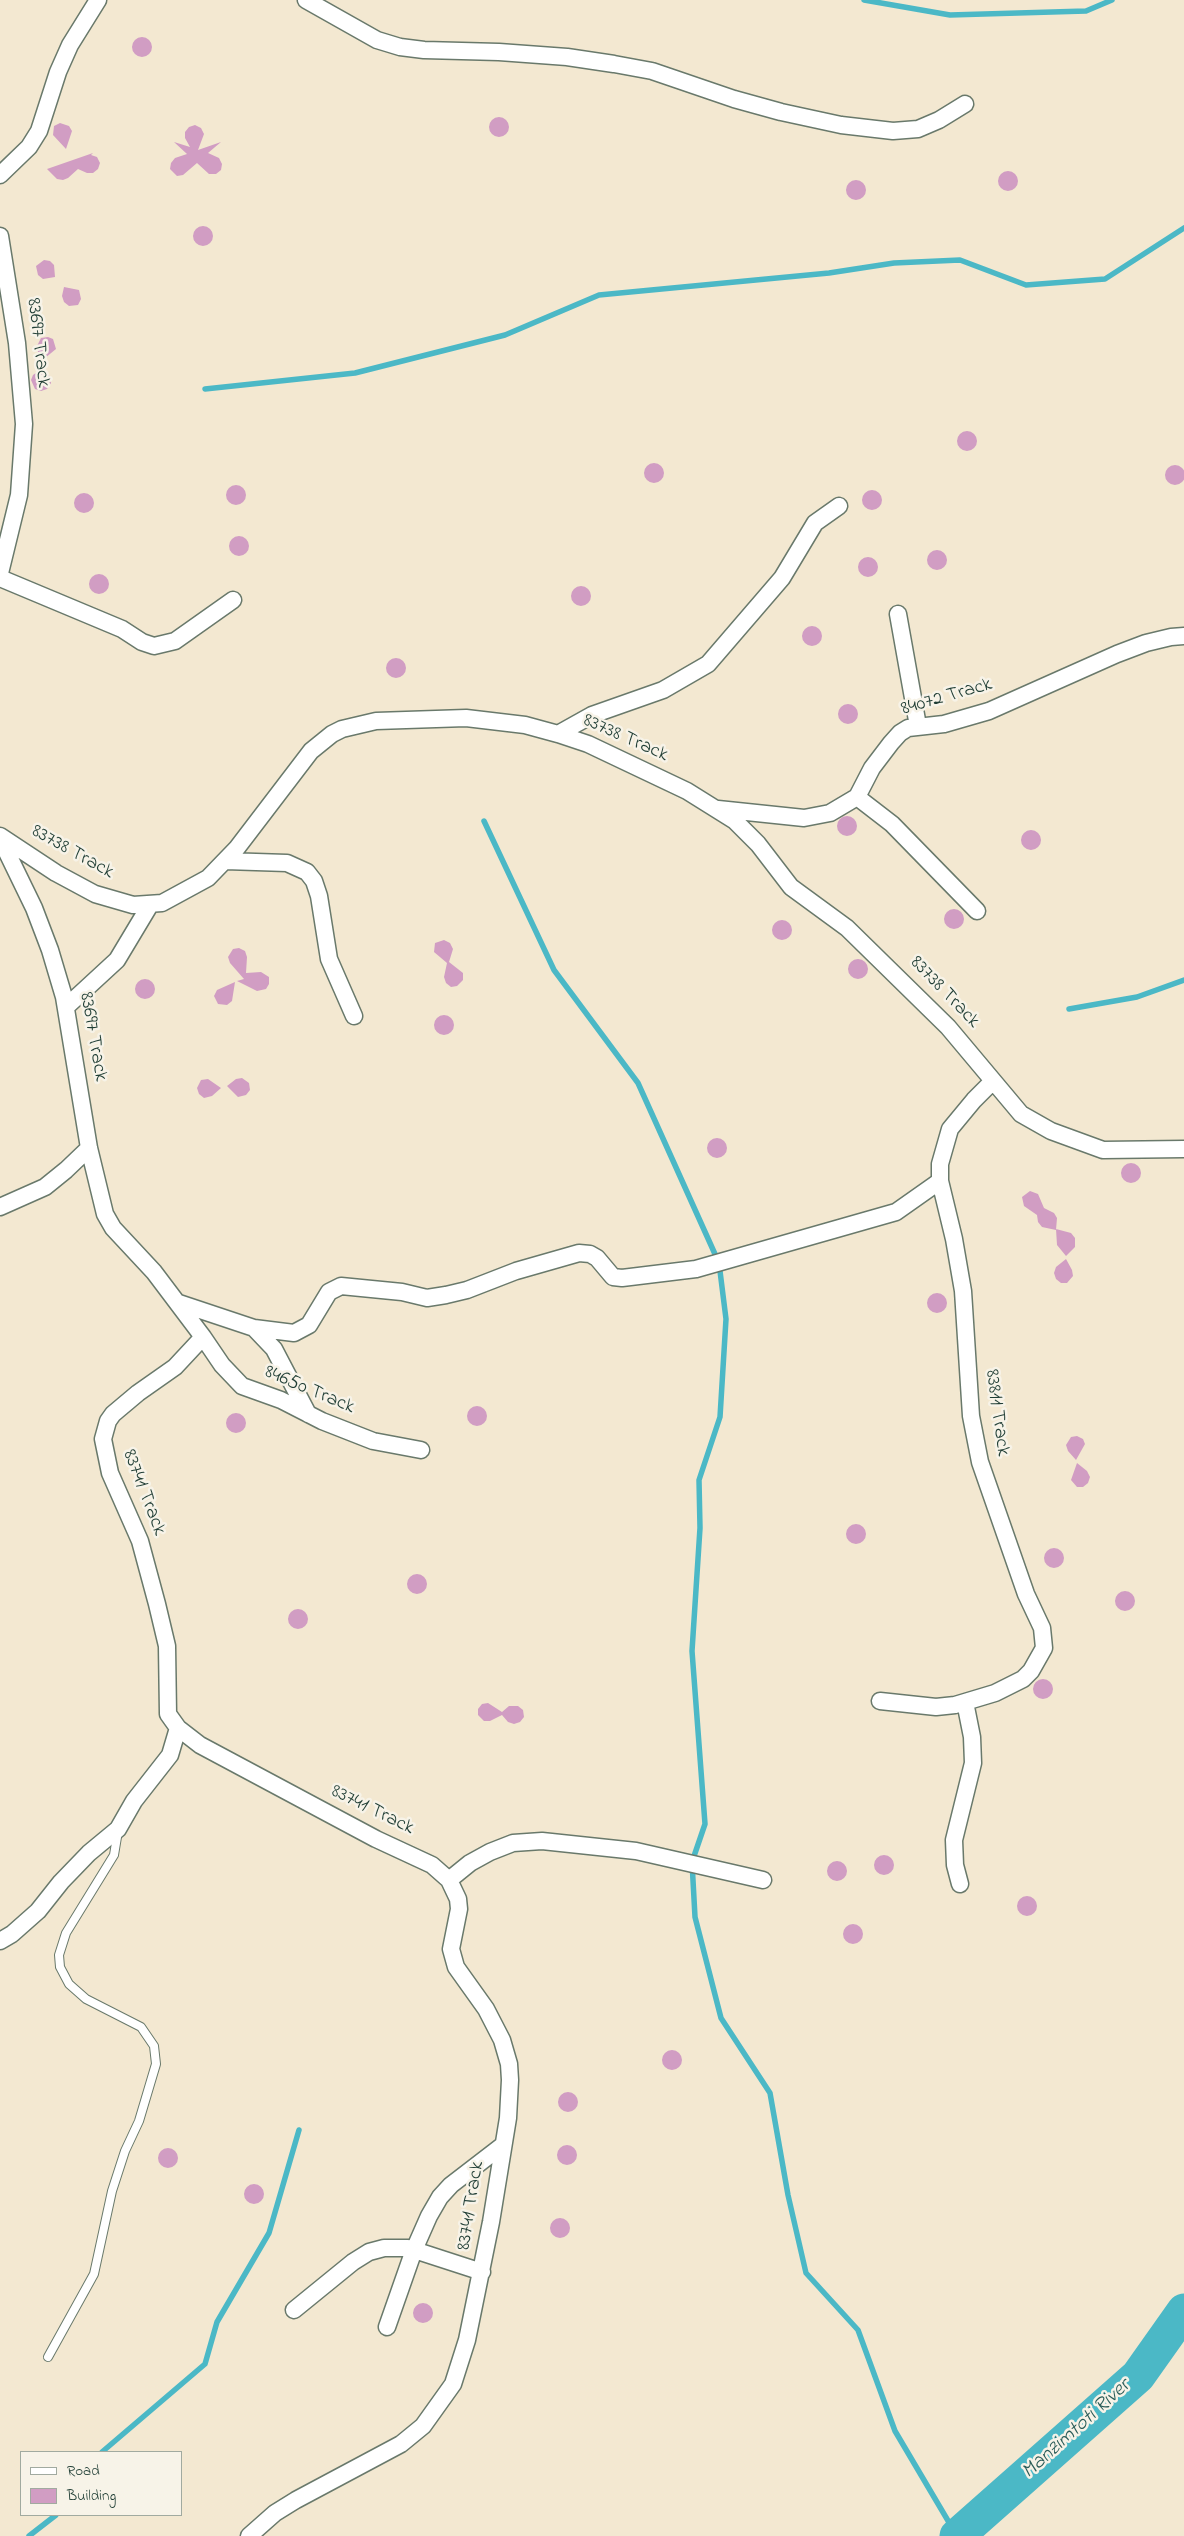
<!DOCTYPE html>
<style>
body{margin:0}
#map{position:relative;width:1184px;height:2536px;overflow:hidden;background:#f3e8d1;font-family:"Indie Flower",sans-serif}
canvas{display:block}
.legend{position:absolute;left:20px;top:2451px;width:162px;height:65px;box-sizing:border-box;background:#f7f3e8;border:1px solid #a1aaa0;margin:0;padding:6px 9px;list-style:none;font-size:15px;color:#1f3d34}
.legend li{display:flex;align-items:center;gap:10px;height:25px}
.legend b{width:25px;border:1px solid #a1aaa0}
</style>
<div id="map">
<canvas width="1184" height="2536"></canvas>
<ul class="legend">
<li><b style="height:6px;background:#fff"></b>Road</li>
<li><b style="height:14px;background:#d19dc3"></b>Building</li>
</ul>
</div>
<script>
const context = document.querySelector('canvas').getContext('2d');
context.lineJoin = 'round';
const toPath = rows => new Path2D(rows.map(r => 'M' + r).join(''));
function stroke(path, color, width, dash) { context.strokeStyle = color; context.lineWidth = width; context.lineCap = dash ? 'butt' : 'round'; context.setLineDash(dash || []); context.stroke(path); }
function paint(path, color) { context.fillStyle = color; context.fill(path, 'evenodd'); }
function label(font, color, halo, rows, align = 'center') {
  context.font = font + ' "Indie Flower",sans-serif'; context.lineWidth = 5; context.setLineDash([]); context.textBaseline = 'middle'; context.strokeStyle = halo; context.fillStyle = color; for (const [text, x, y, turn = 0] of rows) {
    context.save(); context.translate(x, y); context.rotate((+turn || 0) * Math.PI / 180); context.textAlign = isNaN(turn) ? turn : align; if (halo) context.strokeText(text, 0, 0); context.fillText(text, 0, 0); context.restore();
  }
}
stroke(toPath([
 [864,0,950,15,1086,11,1112,0],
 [205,389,355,373,505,335,599,295,829,273,894,263,960,260,1026,285,1105,279,1184,228],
 [484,821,554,970,638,1083,719,1263,726,1319,720,1417,699,1480,700,1528,692,1651,705,1824,692,1862,695,1917,721,2018,770,2093,788,2195,806,2273,858,2330,895,2431,957,2536],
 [1069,1009,1137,997,1184,980],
 [102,2452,205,2364,217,2322,269,2233,299,2130],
 [29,2536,56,2515]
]), '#4bb8c6', 5.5);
stroke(toPath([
 [957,2536,1138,2376,1184,2311]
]), '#4bb8c6', 35);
paint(toPath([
 '132 47a10 10 0 1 1 20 0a10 10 0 1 1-20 0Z',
 '489 127a10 10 0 1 1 20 0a10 10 0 1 1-20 0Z',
 [60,123,69,126,72,131,66,149,53,135,54,126],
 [195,125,201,128,204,134,198,150,221,142,208,153,219,158,222,164,221,170,216,174,209,174,197,163,183,175,177,176,170,169,171,163,175,158,187,154,174,142,190,147,185,138,185,132,189,127],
 [93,153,91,155,97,157,100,163,98,169,93,173,87,173,78,169,68,178,63,180,57,179,47,169],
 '998 181a10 10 0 1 1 20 0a10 10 0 1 1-20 0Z',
 '846 190a10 10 0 1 1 20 0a10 10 0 1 1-20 0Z',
 '193 236a10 10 0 1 1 20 0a10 10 0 1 1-20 0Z',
 [44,260,50,261,54,265,55,277,43,279,38,275,36,266],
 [64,287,79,290,81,299,78,305,69,306,64,302,62,296],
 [48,337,53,339,56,349,45,358,38,352,37,346,41,338],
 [43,368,50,377,51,383,47,389,41,391,35,389,31,380,33,375],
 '957 441a10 10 0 1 1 20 0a10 10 0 1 1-20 0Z',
 '644 473a10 10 0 1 1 20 0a10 10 0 1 1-20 0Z',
 '1165 475a10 10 0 1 1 20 0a10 10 0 1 1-20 0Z',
 '226 495a10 10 0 1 1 20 0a10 10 0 1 1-20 0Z',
 '862 500a10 10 0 1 1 20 0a10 10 0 1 1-20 0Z',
 '74 503a10 10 0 1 1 20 0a10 10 0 1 1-20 0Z',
 '229 546a10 10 0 1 1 20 0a10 10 0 1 1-20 0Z',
 '927 560a10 10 0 1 1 20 0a10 10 0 1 1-20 0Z',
 '858 567a10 10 0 1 1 20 0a10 10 0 1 1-20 0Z',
 '89 584a10 10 0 1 1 20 0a10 10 0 1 1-20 0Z',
 '571 596a10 10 0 1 1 20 0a10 10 0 1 1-20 0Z',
 '802 636a10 10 0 1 1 20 0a10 10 0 1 1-20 0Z',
 '386 668a10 10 0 1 1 20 0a10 10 0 1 1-20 0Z',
 '838 714a10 10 0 1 1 20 0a10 10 0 1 1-20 0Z',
 '837 826a10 10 0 1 1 20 0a10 10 0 1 1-20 0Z',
 '1021 840a10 10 0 1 1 20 0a10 10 0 1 1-20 0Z',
 '944 919a10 10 0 1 1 20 0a10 10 0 1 1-20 0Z',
 '772 930a10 10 0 1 1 20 0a10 10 0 1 1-20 0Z',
 [444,940,450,943,453,949,449,962,463,973,463,980,457,986,451,987,446,983,444,977,447,963,434,952,435,943],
 [239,948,245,951,247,957,246,973,261,972,269,977,269,984,266,989,257,991,237,981,244,979,230,963,228,957,233,949],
 '848 969a10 10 0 1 1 20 0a10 10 0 1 1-20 0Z',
 '135 989a10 10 0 1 1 20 0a10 10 0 1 1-20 0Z',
 [235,982,232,1001,227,1005,218,1004,214,996,217,990],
 '434 1025a10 10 0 1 1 20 0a10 10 0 1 1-20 0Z',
 [242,1078,249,1083,250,1090,246,1095,238,1097,227,1086,236,1079],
 [208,1079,221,1088,212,1096,204,1098,199,1094,197,1088,201,1080],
 '707 1148a10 10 0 1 1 20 0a10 10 0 1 1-20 0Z',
 '1121 1173a10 10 0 1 1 20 0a10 10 0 1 1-20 0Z',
 [1030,1191,1038,1194,1044,1208,1054,1213,1057,1218,1056,1230,1042,1227,1038,1222,1037,1215,1024,1206,1022,1197],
 [1056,1229,1071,1233,1075,1238,1075,1247,1066,1256,1057,1245],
 [1066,1259,1072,1270,1073,1276,1067,1283,1061,1283,1056,1279,1054,1273,1056,1267],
 '927 1303a10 10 0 1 1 20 0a10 10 0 1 1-20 0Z',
 '467 1416a10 10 0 1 1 20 0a10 10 0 1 1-20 0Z',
 '226 1423a10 10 0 1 1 20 0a10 10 0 1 1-20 0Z',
 [1077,1436,1083,1439,1085,1444,1076,1460,1068,1451,1066,1445,1071,1437],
 [1077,1463,1087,1471,1090,1477,1088,1483,1083,1487,1077,1487,1071,1480],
 '846 1534a10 10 0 1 1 20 0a10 10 0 1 1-20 0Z',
 '1044 1558a10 10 0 1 1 20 0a10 10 0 1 1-20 0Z',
 '407 1584a10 10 0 1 1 20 0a10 10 0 1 1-20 0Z',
 '1115 1601a10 10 0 1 1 20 0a10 10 0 1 1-20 0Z',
 '288 1619a10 10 0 1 1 20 0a10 10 0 1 1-20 0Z',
 '1033 1689a10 10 0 1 1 20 0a10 10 0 1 1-20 0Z',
 [488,1703,502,1712,509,1706,518,1706,523,1710,524,1717,520,1722,514,1724,508,1722,502,1715,490,1721,484,1721,478,1715,478,1709,482,1704],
 '874 1865a10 10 0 1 1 20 0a10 10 0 1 1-20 0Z',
 '827 1871a10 10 0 1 1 20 0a10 10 0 1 1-20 0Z',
 '1017 1906a10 10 0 1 1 20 0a10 10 0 1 1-20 0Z',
 '843 1934a10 10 0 1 1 20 0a10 10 0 1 1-20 0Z',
 '662 2060a10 10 0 1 1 20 0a10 10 0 1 1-20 0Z',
 '558 2102a10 10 0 1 1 20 0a10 10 0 1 1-20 0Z',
 '557 2155a10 10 0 1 1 20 0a10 10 0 1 1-20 0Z',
 '158 2158a10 10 0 1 1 20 0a10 10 0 1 1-20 0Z',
 '244 2194a10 10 0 1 1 20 0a10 10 0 1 1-20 0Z',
 '550 2228a10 10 0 1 1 20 0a10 10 0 1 1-20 0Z',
 '413 2313a10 10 0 1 1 20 0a10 10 0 1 1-20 0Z'
]), '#d19dc3');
const lane = toPath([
 [48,2357,94,2274,112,2191,125,2151,139,2121,156,2064,154,2046,141,2027,86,1999,69,1984,60,1967,59,1955,66,1933,114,1855,118,1831]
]);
const street = toPath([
 [306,0,377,40,400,47,424,50,499,52,567,57,614,64,652,71,734,99,781,112,841,125,893,131,918,129,939,120,965,104],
 [0,175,29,147,39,131,58,72,70,45,98,0],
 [0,236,17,343,24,424,19,495,0,573],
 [0,578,122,629,142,642,154,646,175,641,233,600],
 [898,614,918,726],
 [558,734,592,715,663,690,708,664,782,578,815,523,839,506],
 [857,797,892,824,977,911],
 [718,809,804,818,830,813,857,797,872,768,891,743,900,733,908,728,944,724,989,711,1117,654,1146,643,1171,637,1184,636],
 [0,836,56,873,95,894,133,905,162,903,208,878,237,848,311,751,332,734,342,729,376,721,466,718,525,725,558,734,588,744,687,791,735,821,758,844,791,887,847,928,948,1027,1021,1114,1051,1131,1103,1150,1184,1149],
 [0,838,34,908,50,950,64,997,89,1148,105,1214,113,1228,154,1272,203,1337,175,1367,138,1393,113,1414,108,1421,103,1439,110,1473,140,1541,157,1604,167,1646,168,1714,178,1728,200,1745,376,1839,432,1865,449,1880,458,1899,459,1909,451,1949,456,1967,486,2009,502,2040,509,2064,510,2080,508,2118,491,2222,467,2340,453,2384,423,2426,401,2444,296,2500,275,2513,249,2536],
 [225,861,287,863,307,872,314,881,319,896,329,959,354,1016],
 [66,1007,117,960,150,905],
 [0,1207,45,1187,66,1170,89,1148],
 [179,1303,254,1328,294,1333,309,1325,329,1292,341,1286,402,1292,427,1298,446,1295,467,1290,516,1271,579,1253,590,1254,597,1258,613,1277,622,1278,696,1269,896,1212,940,1181],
 [254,1328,274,1349,308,1414],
 [203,1337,222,1365,242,1386,281,1400,322,1421,373,1441,421,1450],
 [880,1701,936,1707,955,1705,995,1693,1023,1679,1031,1671,1044,1648,1042,1628,1026,1594,980,1462,971,1416,963,1291,954,1239,940,1181,940,1164,950,1129,974,1100,992,1082],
 [449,1880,470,1863,490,1852,513,1843,542,1841,636,1851,763,1880],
 [960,1884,955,1865,954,1840,973,1763,972,1737,965,1702],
 [0,1941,12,1934,38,1911,61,1882,89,1853,118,1829,134,1801,170,1755,178,1728],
 [294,2310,353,2262,369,2252,384,2248,408,2248,482,2272],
 [387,2327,414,2250,429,2216,440,2197,451,2185,503,2145]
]);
stroke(lane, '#69796b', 10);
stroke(street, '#69796b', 19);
stroke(lane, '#fff', 8);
stroke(street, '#fff', 16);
label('20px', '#1f3d34', '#f7f3e8', [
 ["83697 Track",37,343,83],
 ["84072 Track",947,698,-16],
 ["83738 Track",625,739,24],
 ["83738 Track",72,853,29],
 ["83738 Track",944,993,46],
 ["83697 Track",92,1037,80],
 ["84650 Track",309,1391,23],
 ["83811 Track",996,1413,82],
 ["83741 Track",143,1493,69],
 ["83741 Track",372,1811,26],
 ["83741 Track",472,2206,-81]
]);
label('italic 21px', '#2a5c58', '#f7f3e8', [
 ["Manzimtoti River",1077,2430,-42]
]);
</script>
